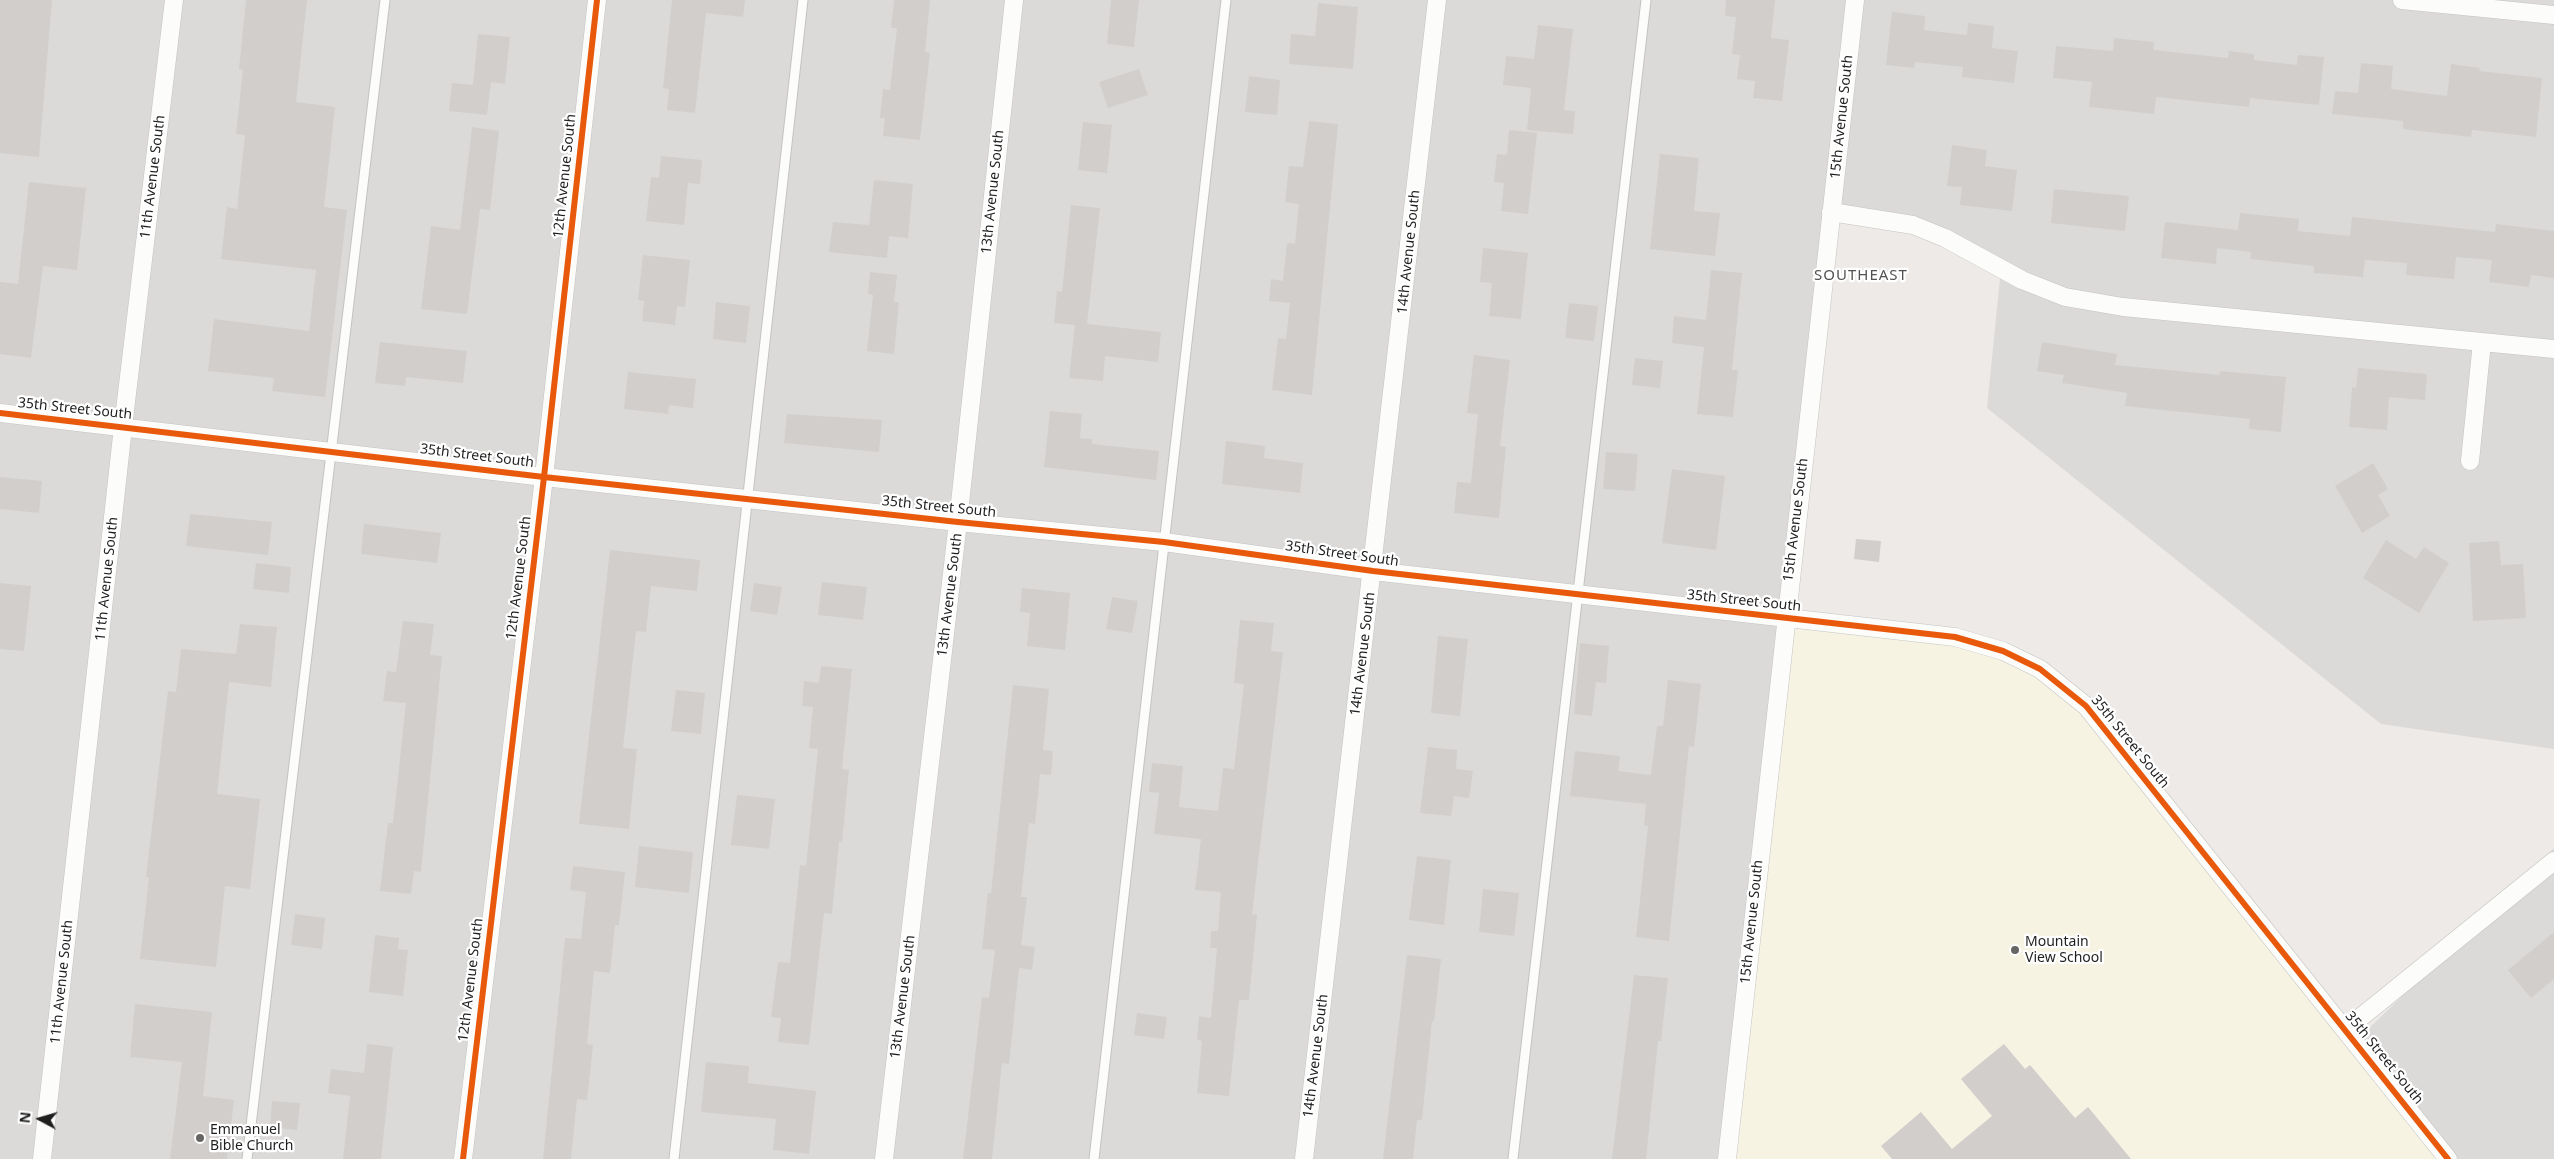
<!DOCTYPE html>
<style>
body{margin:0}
#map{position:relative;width:2554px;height:1159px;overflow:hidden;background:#edeae7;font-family:"Noto Sans",sans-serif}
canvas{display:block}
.north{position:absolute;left:15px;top:1094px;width:50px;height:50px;-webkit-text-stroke:4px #fff;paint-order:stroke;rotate:276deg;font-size:14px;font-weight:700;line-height:20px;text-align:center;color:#1f1f1f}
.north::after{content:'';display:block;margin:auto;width:18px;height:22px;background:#1f1f1f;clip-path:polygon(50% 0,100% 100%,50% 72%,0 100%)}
</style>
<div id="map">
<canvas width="2554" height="1159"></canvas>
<div class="north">N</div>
</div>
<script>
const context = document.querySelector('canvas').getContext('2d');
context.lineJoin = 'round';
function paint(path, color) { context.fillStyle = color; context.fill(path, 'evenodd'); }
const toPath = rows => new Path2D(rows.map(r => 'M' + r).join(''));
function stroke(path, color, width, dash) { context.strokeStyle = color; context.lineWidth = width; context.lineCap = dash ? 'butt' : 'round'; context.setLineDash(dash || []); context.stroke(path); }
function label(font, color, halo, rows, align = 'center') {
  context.font = font + ' "Noto Sans",sans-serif'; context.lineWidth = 4.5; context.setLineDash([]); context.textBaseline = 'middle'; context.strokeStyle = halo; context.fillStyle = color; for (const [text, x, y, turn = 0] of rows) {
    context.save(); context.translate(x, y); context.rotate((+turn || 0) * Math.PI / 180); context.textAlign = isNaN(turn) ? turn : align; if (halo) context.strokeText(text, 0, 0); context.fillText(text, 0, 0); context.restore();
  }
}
paint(toPath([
 [0,0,2554,0,2554,749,2381,724,1987,408,2001,268,1945,238,1831,213,1727,1159,0,1159],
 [2554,848,2554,1159,2448,1159,2358,1039]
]), '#dcdad9');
paint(toPath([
 [1785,618,2003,651,2086,705,2448,1159,1727,1159]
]), '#f6f3e3');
paint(toPath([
 [0,0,52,0,39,157,0,153],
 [246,0,307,0,296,102,335,107,324,207,347,210,325,397,272,391,274,378,208,371,214,319,309,331,316,270,221,259,227,207,237,209,245,135,236,134,243,70,239,69],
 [672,0,745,0,743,17,706,13,695,113,667,110,669,89,663,88],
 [894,0,930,0,925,52,930,53,920,140,883,136,885,118,880,118,883,89,890,90,897,28,891,28],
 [1111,0,1139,0,1134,47,1107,44],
 [1726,0,1775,0,1771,38,1789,40,1782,101,1753,98,1755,81,1737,79,1740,55,1732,54,1736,17,1725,16],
 [1318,3,1358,7,1353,69,1289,64,1291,34,1315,36],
 [1892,12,1925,16,1924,30,1967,35,1968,23,1994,26,1992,48,2018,51,2014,83,1962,77,1963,67,1915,62,1914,68,1886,65],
 [1538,25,1573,29,1564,110,1575,111,1573,134,1527,130,1531,88,1503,85,1506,56,1534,59],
 [478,34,510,37,505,84,491,82,487,115,449,111,452,83,473,85],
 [2114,38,2154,42,2153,50,2228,58,2229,51,2254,54,2254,60,2297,65,2298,55,2324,57,2319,105,2250,98,2249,107,2156,97,2154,114,2089,107,2092,82,2053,78,2056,46,2113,51],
 [2361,63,2393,66,2391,89,2447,96,2451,64,2480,68,2479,71,2542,78,2536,137,2472,130,2471,137,2403,129,2403,121,2332,114,2335,91,2358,93],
 [1139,69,1148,95,1108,108,1099,82],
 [1249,76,1280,80,1277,115,1245,112],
 [1309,121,1338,124,1312,395,1272,390,1278,338,1286,339,1290,303,1269,301,1271,279,1283,281,1287,243,1295,244,1299,204,1285,202,1289,166,1303,167],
 [1083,122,1112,125,1107,173,1078,170],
 [472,127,499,131,490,210,480,209,467,314,421,309,431,226,460,230],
 [1509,130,1537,133,1528,214,1501,211,1504,183,1494,182,1497,154,1507,155],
 [1952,145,1987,150,1985,166,2017,170,2012,211,1960,205,1962,187,1947,186],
 [1660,154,1699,158,1694,211,1720,213,1715,256,1650,249],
 [661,156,702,160,700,184,688,183,684,225,646,221,651,177,659,178],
 [874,180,913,184,908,238,889,236,887,258,829,252,833,222,869,225],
 [29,182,86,188,77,270,43,266,31,358,0,354,0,282,18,284],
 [2054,189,2129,196,2125,231,2051,223],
 [1071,205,1100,208,1087,324,1161,332,1158,362,1105,356,1103,381,1069,378,1075,325,1054,323,1057,291,1062,292],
 [2240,213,2299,219,2298,231,2350,236,2352,217,2495,232,2496,224,2554,231,2554,278,2531,275,2529,287,2489,282,2492,260,2456,257,2454,279,2406,275,2407,263,2365,260,2363,277,2314,273,2314,266,2250,259,2251,252,2217,248,2216,264,2161,258,2165,222,2238,230],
 [1483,248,1528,253,1521,319,1489,316,1492,283,1480,282],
 [643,255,690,260,685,307,677,306,675,325,642,321,644,301,638,300],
 [1711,270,1742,273,1732,370,1738,370,1733,417,1697,414,1704,347,1672,343,1674,316,1706,320],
 [870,272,897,275,894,302,899,302,894,354,867,351,873,295,868,294],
 [716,302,750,306,746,343,713,339],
 [1569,303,1598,306,1594,341,1565,338],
 [380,342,467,351,463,383,406,377,405,386,375,383],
 [2042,342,2117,354,2115,365,2220,375,2220,371,2286,377,2281,432,2249,429,2250,419,2125,406,2127,393,2062,383,2064,375,2037,371],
 [1474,355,1510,360,1500,446,1506,447,1499,518,1454,513,1457,482,1471,483,1478,414,1467,413],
 [1635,358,1663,361,1660,388,1632,385],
 [2358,368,2427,374,2425,400,2389,397,2387,430,2349,427,2352,387,2356,388],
 [628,372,696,379,693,408,669,405,668,414,624,409],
 [1050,411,1082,414,1080,438,1092,439,1092,444,1159,451,1156,480,1044,467],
 [787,414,882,420,879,452,784,443],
 [1226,441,1265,446,1264,458,1303,463,1300,493,1222,484],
 [1606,452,1638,454,1635,491,1603,489],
 [2373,463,2388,489,2378,495,2390,516,2362,533,2335,486],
 [1672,469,1725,476,1716,550,1662,543],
 [0,477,42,481,39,513,0,509],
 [190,514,272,522,268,555,186,546],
 [364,524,441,533,437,563,361,554],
 [1856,539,1881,541,1879,562,1854,559],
 [2386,540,2416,559,2424,547,2449,563,2419,613,2363,578],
 [2499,541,2501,565,2523,564,2526,618,2473,621,2469,543],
 [610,550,700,560,697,591,651,586,646,632,636,631,623,748,637,749,629,829,579,824],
 [256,563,291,567,289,593,253,589],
 [822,582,867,587,863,620,818,615],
 [0,583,31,586,24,651,0,649],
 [754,583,782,587,777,615,750,611],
 [1022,588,1070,593,1065,650,1027,646,1030,613,1020,612],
 [1112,597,1138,601,1132,633,1106,629],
 [1240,620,1274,623,1271,651,1283,652,1252,914,1257,915,1249,1000,1239,1000,1229,1096,1197,1093,1202,1041,1197,1040,1199,1016,1211,1018,1217,948,1210,948,1211,931,1218,931,1221,892,1195,890,1201,839,1154,834,1159,793,1149,792,1152,763,1183,766,1179,807,1218,811,1223,768,1234,769,1244,684,1234,683],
 [403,621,434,624,430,655,442,656,421,872,414,871,411,894,380,891,388,823,393,823,406,703,383,701,387,671,396,672],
 [240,624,277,627,271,687,229,682,217,794,260,799,250,889,225,886,216,967,140,959,149,877,146,877,168,691,176,692,181,649,236,654],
 [1438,636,1468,639,1460,716,1431,713],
 [1580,643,1609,646,1606,683,1596,682,1592,716,1574,714],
 [821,666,852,669,842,769,849,770,842,842,839,842,832,914,824,913,809,1045,778,1042,781,1018,771,1017,778,962,790,963,800,865,806,866,818,749,809,748,813,707,802,706,804,681,819,683],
 [1668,680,1701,684,1694,747,1689,746,1669,941,1636,937,1648,826,1644,825,1646,804,1570,796,1575,751,1620,756,1618,771,1651,775,1657,726,1663,726],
 [1013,685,1049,689,1043,750,1053,751,1051,775,1040,774,1035,824,1029,823,1021,897,1027,897,1021,945,1035,947,1032,970,1019,968,1009,1064,1002,1063,992,1159,963,1159,982,997,989,998,995,950,982,949,988,893,991,893],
 [676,690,705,693,701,734,671,731],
 [1428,747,1457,750,1456,769,1473,771,1469,798,1454,796,1451,816,1420,813],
 [737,795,775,799,769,849,731,845],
 [639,846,693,852,689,893,635,887],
 [1417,856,1451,860,1444,925,1409,920],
 [573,866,625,872,619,925,615,925,610,973,594,971,587,1044,593,1045,587,1100,577,1099,571,1159,543,1159,565,938,581,939,586,892,570,890],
 [1483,889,1519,893,1514,936,1479,932],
 [295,914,325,918,322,949,291,945],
 [2554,932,2554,979,2531,998,2508,970],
 [375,935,399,938,398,949,408,950,403,996,369,992],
 [1407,955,1441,959,1434,1021,1432,1021,1422,1120,1417,1120,1413,1159,1383,1159],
 [1634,975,1668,978,1661,1041,1658,1041,1646,1159,1612,1159],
 [135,1004,212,1012,203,1096,234,1100,227,1159,170,1159,182,1062,130,1057],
 [1137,1013,1167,1017,1164,1039,1134,1035],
 [367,1044,393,1047,381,1159,343,1159,350,1096,328,1093,331,1069,364,1073],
 [2004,1044,2025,1069,2030,1065,2075,1118,2088,1107,2131,1159,1892,1159,1881,1146,1921,1112,1952,1149,1992,1116,1961,1079],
 [706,1062,749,1066,748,1083,816,1091,809,1154,773,1150,776,1119,701,1112],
 [272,1101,300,1103,297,1130,270,1127]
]), '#d2cecc');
const lane = toPath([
 [247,1159,385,0],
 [674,1159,803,0],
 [1094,1159,1226,0],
 [1513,1159,1646,0]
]);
const street = toPath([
 [2402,0,2554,15],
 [1831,212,1913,225,1945,238,2022,280,2065,297,2123,307,2554,349],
 [0,413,544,477,958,522,1164,542,1373,571,1955,637,2003,651,2040,669,2086,706,2448,1159],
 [2470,461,2482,342],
 [2345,1030,2554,861],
 [42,1159,123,427,174,0],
 [463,1159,544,477,597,0],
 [884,1159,958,522,1014,0],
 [1304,1159,1437,0],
 [1727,1159,1855,0]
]);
stroke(lane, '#c4c3c2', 11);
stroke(street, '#c4c3c2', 19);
stroke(lane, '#fcfcfb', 9);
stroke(street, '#fcfcfb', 18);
stroke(toPath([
 [0,413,544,477,958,522,1164,542,1373,571,1955,637,2003,651,2040,669,2086,706,2448,1159],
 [463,1159,544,477,597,0]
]), '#e8590c', 6);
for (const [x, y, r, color] of [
 [2015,950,5,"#676665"],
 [200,1138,5,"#676665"]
]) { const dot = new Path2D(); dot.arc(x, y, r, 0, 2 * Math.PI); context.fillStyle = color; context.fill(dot); stroke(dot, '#fff', 2); }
label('14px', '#1f1f1f', '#fff', [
 ["15th Avenue South",1842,117,-84],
 ["12th Avenue South",565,176,-84],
 ["11th Avenue South",153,177,-83],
 ["13th Avenue South",993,192,-84],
 ["14th Avenue South",1409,252,-84],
 ["35th Street South",75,409,6],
 ["35th Street South",477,456,7],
 ["35th Street South",939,507,6],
 ["15th Avenue South",1796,520,-83],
 ["35th Street South",1342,554,8],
 ["12th Avenue South",519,578,-83],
 ["11th Avenue South",107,579,-84],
 ["13th Avenue South",950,595,-83],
 ["35th Street South",1744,601,6],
 ["14th Avenue South",1363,654,-83],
 ["35th Street South",2130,742,51],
 ["15th Avenue South",1752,922,-84],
 ["12th Avenue South",471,980,-83],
 ["11th Avenue South",62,982,-84],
 ["13th Avenue South",903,997,-83],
 ["14th Avenue South",1316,1056,-83],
 ["35th Street South",2384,1058,51]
]);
label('14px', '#1f1f1f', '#fff', [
 ["Mountain",2025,942],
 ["View School",2025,958],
 ["Emmanuel",210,1130],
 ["Bible Church",210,1146]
], 'left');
context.letterSpacing = '1px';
label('15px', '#525252', '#fff', [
 ["SOUTHEAST",1861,276]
]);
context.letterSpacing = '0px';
</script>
